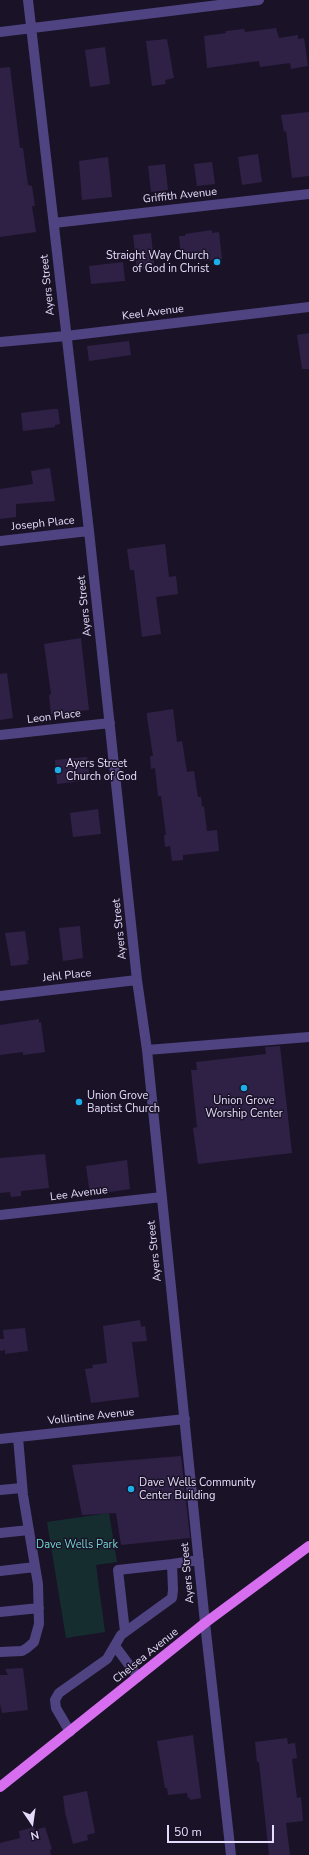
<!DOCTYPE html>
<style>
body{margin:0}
#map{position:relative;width:309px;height:1855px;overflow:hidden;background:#1a1327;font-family:"Nunito Sans",sans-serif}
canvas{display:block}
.north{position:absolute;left:12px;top:1803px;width:40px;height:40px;-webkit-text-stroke:3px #1a1327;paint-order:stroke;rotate:167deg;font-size:11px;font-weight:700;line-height:16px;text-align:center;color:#e5dcfb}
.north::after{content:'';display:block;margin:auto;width:14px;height:18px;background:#e5dcfb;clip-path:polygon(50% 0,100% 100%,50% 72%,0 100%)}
.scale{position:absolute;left:167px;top:1825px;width:107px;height:18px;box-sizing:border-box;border:2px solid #e5dcfb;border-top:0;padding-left:5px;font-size:12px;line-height:14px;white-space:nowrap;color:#e5dcfb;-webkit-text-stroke:3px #1a1327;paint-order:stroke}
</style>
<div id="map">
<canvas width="309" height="1855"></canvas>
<div class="north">N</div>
<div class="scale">50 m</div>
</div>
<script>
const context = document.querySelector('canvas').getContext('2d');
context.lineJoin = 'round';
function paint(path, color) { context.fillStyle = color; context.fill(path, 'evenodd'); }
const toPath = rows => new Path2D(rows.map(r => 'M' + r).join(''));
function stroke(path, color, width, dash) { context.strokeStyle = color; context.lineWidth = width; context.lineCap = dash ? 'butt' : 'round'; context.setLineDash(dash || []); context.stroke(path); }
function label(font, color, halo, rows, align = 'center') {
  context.font = font + ' "Nunito Sans",sans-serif'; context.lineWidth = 3; context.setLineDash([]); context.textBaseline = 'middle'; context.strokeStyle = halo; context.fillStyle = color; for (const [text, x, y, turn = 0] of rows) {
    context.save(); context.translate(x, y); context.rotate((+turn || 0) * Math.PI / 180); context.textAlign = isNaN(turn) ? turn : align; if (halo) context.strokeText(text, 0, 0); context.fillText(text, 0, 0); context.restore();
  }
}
paint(toPath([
 [109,1513,117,1562,96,1565,105,1632,66,1638,47,1522]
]), '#162d30');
paint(toPath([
 [276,28,279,38,298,35,298,39,304,38,308,66,291,69,290,63,260,67,259,61,207,68,204,36,226,33,226,31,244,29,245,32],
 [167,39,174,78,165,80,166,84,152,86,146,41],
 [105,47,110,84,90,87,85,50],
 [10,67,20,148,23,148,28,185,32,186,35,206,32,206,36,232,0,237,0,68],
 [309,112,309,176,292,178,286,131,284,132,281,115],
 [258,154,262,182,242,185,238,157],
 [108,157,112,197,82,200,79,161],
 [212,162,215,184,197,186,194,164],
 [165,164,168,190,151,192,148,166],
 [212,230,212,233,219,232,222,259,205,261,204,255,181,257,179,236,185,236,185,234],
 [151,233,154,264,150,265,150,268,137,270,133,235],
 [123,262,125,281,91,284,89,266],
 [309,333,309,369,302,369,297,335],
 [129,341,131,355,89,361,87,346],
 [53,409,58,409,60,424,55,425,55,427,23,431,21,413],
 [50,468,55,501,16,504,16,517,0,519,0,489,33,484,31,471],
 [165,544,169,577,176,576,178,594,156,597,161,634,142,637,134,570,130,570,127,549],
 [81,638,89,710,51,714,49,695,51,694,44,644],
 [7,673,13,718,0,720,0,674],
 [173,709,177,742,182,741,187,772,194,771,198,797,201,797,202,807,204,806,207,831,217,830,219,851,183,855,183,860,172,861,170,846,165,847,164,835,166,835,161,796,158,796,155,768,151,769,150,756,153,756,147,717,147,713],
 [87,757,90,780,57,784,55,760],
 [98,809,101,834,73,837,70,813],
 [80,926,83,958,63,961,59,928],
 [25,931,29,960,27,961,28,964,11,966,5,933],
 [39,1019,39,1023,41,1022,45,1052,23,1055,23,1052,0,1055,0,1025],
 [280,1046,292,1153,198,1164,193,1128,197,1127,191,1070,197,1070,196,1062,266,1054,265,1047],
 [45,1154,49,1188,21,1191,21,1196,11,1197,10,1192,0,1193,0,1158],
 [127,1160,130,1189,90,1195,86,1166],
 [140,1320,141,1327,145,1326,147,1341,132,1342,139,1397,91,1403,85,1369,93,1368,92,1365,107,1363,103,1326],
 [25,1328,28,1351,5,1354,5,1350,0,1351,0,1339,4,1339,3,1330],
 [181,1456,190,1538,121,1545,116,1513,82,1515,72,1465],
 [23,1668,28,1710,2,1713,0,1704,0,1675,8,1675,5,1669],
 [193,1735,201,1798,190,1800,190,1798,188,1798,187,1793,168,1795,167,1788,165,1788,157,1741],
 [287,1738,288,1744,295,1743,297,1758,292,1759,297,1798,301,1797,303,1821,286,1823,290,1855,269,1855,259,1762,257,1762,255,1742],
 [87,1791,95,1833,87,1835,88,1840,73,1844,65,1812,63,1796],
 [34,1827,35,1830,45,1827,52,1849,50,1850,51,1855,0,1855,0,1843,20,1838,19,1831]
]), '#2f2146');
stroke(toPath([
 [28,0,89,531,137,980,147,1050,205,1623,231,1855],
 [0,32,259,0],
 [54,223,309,194],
 [0,342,66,336,309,307],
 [0,541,89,531],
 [0,735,110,723],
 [0,996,137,980],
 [147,1050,309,1037],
 [0,1215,162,1197],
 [0,1439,185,1419],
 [0,1490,22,1488],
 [0,1533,29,1530],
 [0,1571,35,1567],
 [0,1612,39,1608],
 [125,1632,118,1570,172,1564],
 [115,1646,138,1677],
 [0,1652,22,1651,27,1648,34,1642,39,1624,38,1584,23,1495,18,1437],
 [70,1732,56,1708,55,1700,59,1693,107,1659,121,1635,172,1598,173,1590,172,1564,199,1560]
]), '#504381', 10);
stroke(toPath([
 [0,1787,205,1623,309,1546]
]), '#d76ef0', 10);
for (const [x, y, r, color] of [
 [217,262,4,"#1caee8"],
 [58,770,4,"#1caee8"],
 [244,1088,4,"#1caee8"],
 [79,1102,4,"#1caee8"],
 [131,1489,4,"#1caee8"]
]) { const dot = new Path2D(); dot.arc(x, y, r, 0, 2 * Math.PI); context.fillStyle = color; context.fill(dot); stroke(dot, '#1a1327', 1.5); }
label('11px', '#e5dcfb', '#1a1327', [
 ["Griffith Avenue",180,196,-6],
 ["Ayers Street",48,285,-96],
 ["Keel Avenue",153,313,-7],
 ["Joseph Place",43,524,-6],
 ["Ayers Street",85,606,-96],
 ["Leon Place",54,717,-7],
 ["Ayers Street",120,929,-96],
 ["Jehl Place",67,976,-6],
 ["Lee Avenue",79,1194,-7],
 ["Ayers Street",155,1251,-96],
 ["Vollintine Avenue",91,1417,-6],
 ["Ayers Street",188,1573,-95],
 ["Chelsea Avenue",146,1656,-39]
]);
label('11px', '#e5dcfb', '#1a1327', [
 ["Straight Way Church",209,256,"right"],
 ["of God in Christ",209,269,"right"],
 ["Ayers Street",66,764],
 ["Church of God",66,777],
 ["Union Grove",87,1096],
 ["Baptist Church",87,1109],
 ["Union Grove",244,1101,"center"],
 ["Worship Center",244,1114,"center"],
 ["Dave Wells Community",139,1483],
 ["Center Building",139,1496]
], 'left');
label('11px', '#6fd5ce', '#1a1327', [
 ["Dave Wells Park",77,1545]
]);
</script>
